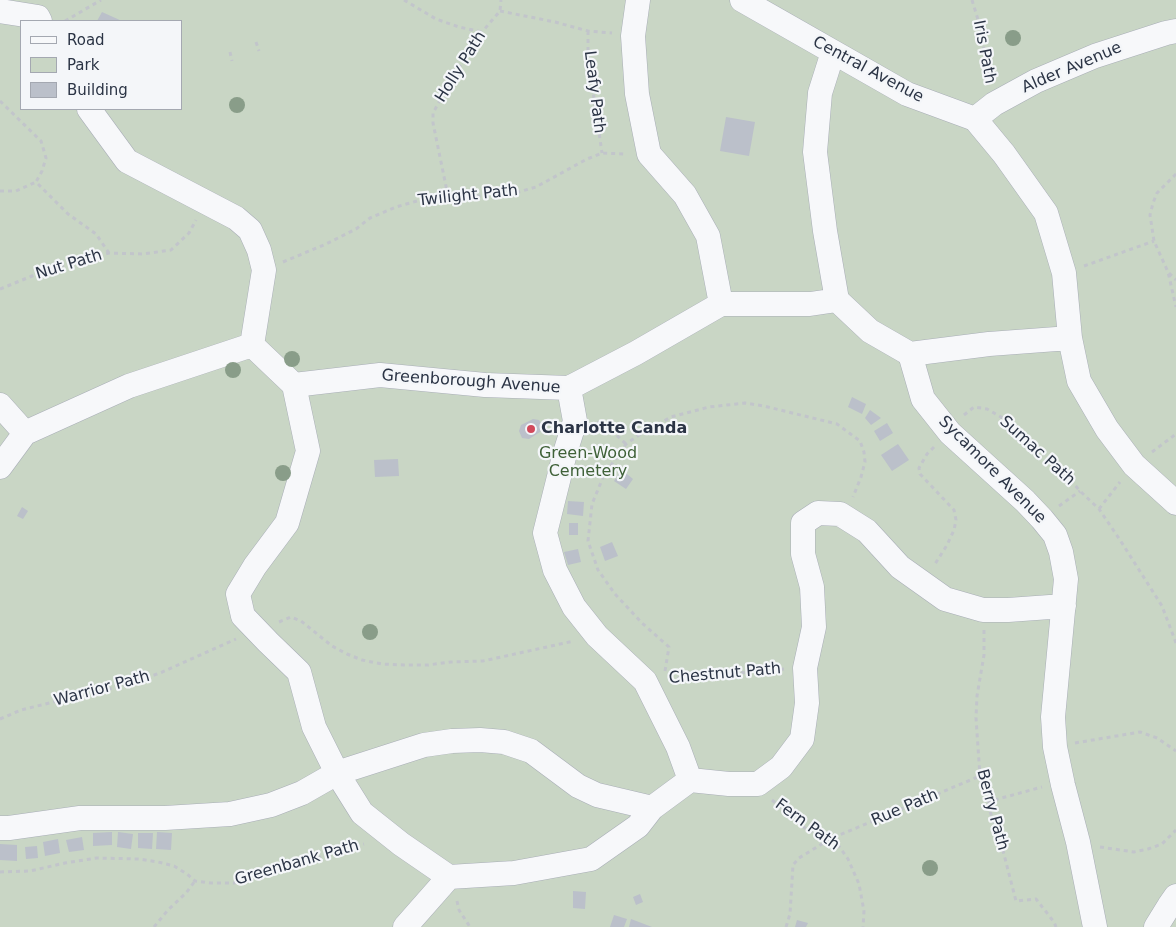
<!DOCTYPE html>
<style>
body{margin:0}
#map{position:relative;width:1176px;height:927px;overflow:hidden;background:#e4e7ec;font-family:"DejaVu Sans",sans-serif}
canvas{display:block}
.legend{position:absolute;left:20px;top:20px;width:162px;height:90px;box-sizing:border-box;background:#f4f6f9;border:1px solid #a4a8b1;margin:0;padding:6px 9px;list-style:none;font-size:15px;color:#2b3445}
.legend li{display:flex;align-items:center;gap:10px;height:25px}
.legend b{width:25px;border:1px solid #a4a8b1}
</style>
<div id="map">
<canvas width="1176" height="927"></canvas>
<ul class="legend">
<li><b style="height:6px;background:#f7f8fa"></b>Road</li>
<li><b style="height:14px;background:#c9d6c5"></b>Park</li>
<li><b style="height:14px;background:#bbc0ca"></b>Building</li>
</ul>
</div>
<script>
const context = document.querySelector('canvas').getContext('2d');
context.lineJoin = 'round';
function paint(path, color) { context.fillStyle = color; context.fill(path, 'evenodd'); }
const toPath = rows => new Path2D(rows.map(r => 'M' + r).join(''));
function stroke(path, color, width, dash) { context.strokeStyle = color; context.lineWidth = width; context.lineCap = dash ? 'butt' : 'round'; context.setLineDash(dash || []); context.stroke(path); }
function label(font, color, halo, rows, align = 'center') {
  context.font = font + ' "DejaVu Sans",sans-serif'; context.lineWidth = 4.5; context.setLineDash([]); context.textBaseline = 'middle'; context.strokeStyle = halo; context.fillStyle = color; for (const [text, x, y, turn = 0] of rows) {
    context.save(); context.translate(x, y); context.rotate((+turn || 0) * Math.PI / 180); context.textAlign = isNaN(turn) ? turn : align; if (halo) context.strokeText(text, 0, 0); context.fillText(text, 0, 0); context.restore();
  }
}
paint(toPath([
 [0,0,1176,0,1176,927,0,927],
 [21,21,181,21,181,109,21,109]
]), '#c9d6c5');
paint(toPath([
 [102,12,122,21,97,21],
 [726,117,755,122,749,156,720,151],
 [852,397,866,404,862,414,848,407],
 [870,410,881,418,871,425,865,418],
 [533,419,539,420,543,427,540,432,529,439,522,438,519,431,521,425],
 [887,423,893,433,880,441,874,431],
 [898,444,909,460,892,471,881,455],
 [398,459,399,476,375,477,374,460],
 [622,470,633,479,626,489,614,481],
 [568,501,584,502,583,516,567,514],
 [22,507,28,511,23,519,17,516],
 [569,523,578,523,578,535,569,535],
 [612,542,618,556,605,561,600,547],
 [578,549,581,562,568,565,564,552],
 [112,832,112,845,93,846,93,833],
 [118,832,133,834,131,849,117,847],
 [157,832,172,833,171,850,156,849],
 [138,833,153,833,152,849,138,848],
 [82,837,84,850,69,852,66,840],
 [58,839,60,853,45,856,43,842],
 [0,844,17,845,17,861,0,860],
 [37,846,38,858,26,859,25,847],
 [573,891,586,892,585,909,573,908],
 [640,894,643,902,636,905,633,897],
 [614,915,627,919,624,927,610,927],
 [631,919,652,927,629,927],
 [797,920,808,923,806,927,795,927]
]), '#bbc0ca');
const minor = toPath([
 [638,0,633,36,637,94,649,154,685,195,708,236,721,304],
 [742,0,907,94,975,119,1004,154,1046,213,1064,273,1070,338,1079,381,1107,429,1134,465,1176,503],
 [0,11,38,17,40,21],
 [833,52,820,93,815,152,825,231,837,300,870,331,910,354,923,399,950,433,1025,501,1042,519,1055,535,1061,552,1066,579,1053,717,1055,747,1063,785,1078,842,1095,927],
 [89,109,127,161,236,218,250,230,259,250,264,270,252,345],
 [975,119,994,104,1036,81,1095,56,1166,33,1176,31],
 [252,345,294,385,308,451,287,523,255,566,238,594,243,616,268,642,299,672,314,727,337,773,362,813,401,844,449,877],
 [910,354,989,344,1070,338],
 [294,385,380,375,485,385,569,388,636,353,721,304,810,304,837,300],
 [569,388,575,421,565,453,545,533,555,570,574,607,597,636,645,681,678,747,690,780],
 [0,405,25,433],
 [0,467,25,433,129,386,252,345],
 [0,828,9,828,80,818,165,818,230,814,271,805,302,793,337,773,424,745,452,741,480,740,504,742,531,751,578,786,597,795,652,808],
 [405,927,449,877,514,873,591,859,638,826,652,808,690,780,729,784,758,784,781,767,802,739,807,703,805,668,814,627,812,587,803,554,803,523,818,513,840,514,867,531,900,567,945,599,983,610,1008,610,1064,606],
 [1156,927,1169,906,1176,896]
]);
stroke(minor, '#a9aeb7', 25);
stroke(toPath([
 [404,0,436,19,459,27,482,32],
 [972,0,979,23,990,81],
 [500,11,555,22,588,31,612,33],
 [65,21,101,0],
 [588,31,588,57,602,153],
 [256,42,259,51],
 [230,52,232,61],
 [0,101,41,141,46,158,42,171,36,182,68,214,96,234,109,253],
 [1176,174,1157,193,1153,203,1150,215,1154,241,1168,272,1176,307],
 [0,191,16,191,36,182],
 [448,196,433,123,433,113,451,80,482,32,500,11,501,0],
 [283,262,326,244,356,229,370,218,396,207,424,199,448,196,484,196,515,193,536,187,587,159,602,153,626,154],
 [1084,266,1154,241],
 [1169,273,1176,280],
 [0,289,47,270,109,253,143,254,171,250,189,233,196,220],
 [964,415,974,407,987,409,1001,417,1059,467,1080,491,1099,509,1120,540,1162,606,1176,643],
 [597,422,613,432,626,444],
 [934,447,927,454,919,468,920,474,954,510,956,520,954,530,947,545,935,564],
 [1152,452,1176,434],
 [1059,506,1080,491],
 [1099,509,1120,482],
 [279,622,291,617,301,621,332,646,347,654,362,660,382,664,404,665,428,665,451,662,483,661,574,641],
 [984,630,984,655,977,696,976,718,980,776,986,800,1001,843,1016,901,1036,899,1054,922,1056,927],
 [665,671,669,647,642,623,615,594,598,570,588,541,592,504,604,475,626,444,639,435,671,417,709,407,745,403,764,406,837,424,860,441,864,452,865,462,861,477,853,497],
 [669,679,784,669],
 [0,719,21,710,86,694,123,686,160,673,236,639],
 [1075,743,1140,732,1157,738,1176,751],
 [772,800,806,829,830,839,838,845,848,859,859,884,864,911,863,927],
 [987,802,1042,787],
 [1100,847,1134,852,1148,849,1162,844,1176,830],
 [0,872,30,871,65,863,97,858,139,859,158,862,174,866,187,874,195,881,211,883,234,883,364,844],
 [457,901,459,910,470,927],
 [154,927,168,910,186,893,195,881],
 [786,927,790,914,793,865,799,858,830,839,980,776]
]), '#c2c5cb', 3, [4, 4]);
stroke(minor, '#f7f8fa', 24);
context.fillStyle = '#899d89';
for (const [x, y] of [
 [1013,38],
 [237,105],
 [292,359],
 [233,370],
 [283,473],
 [370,632],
 [930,868]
]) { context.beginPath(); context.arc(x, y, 8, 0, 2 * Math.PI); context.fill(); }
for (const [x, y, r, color] of [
 [531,429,5,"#d1495b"]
]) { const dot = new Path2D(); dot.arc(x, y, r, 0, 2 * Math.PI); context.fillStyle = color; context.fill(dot); stroke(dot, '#f4f6f9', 2); }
label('16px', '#2b3445', '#f4f6f9', [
 ["Iris Path",984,52,79],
 ["Holly Path",461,67,-58],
 ["Alder Avenue",1072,68,-23],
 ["Central Avenue",868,70,28],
 ["Leafy Path",594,92,83],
 ["Twilight Path",468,196,-6],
 ["Nut Path",69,265,-17],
 ["Greenborough Avenue",471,382,4],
 ["Sumac Path",1037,451,42],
 ["Sycamore Avenue",992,470,45],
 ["Chestnut Path",725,674,-5],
 ["Warrior Path",102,689,-15],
 ["Rue Path",905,808,-23],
 ["Berry Path",992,810,75],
 ["Fern Path",807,825,36],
 ["Greenbank Path",297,863,-16]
]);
label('bold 16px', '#2b3445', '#f4f6f9', [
 ["Charlotte Canda",541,429]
], 'left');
label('16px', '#3f6138', '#f4f6f9', [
 ["Green-Wood",588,454],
 ["Cemetery",588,472]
]);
</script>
